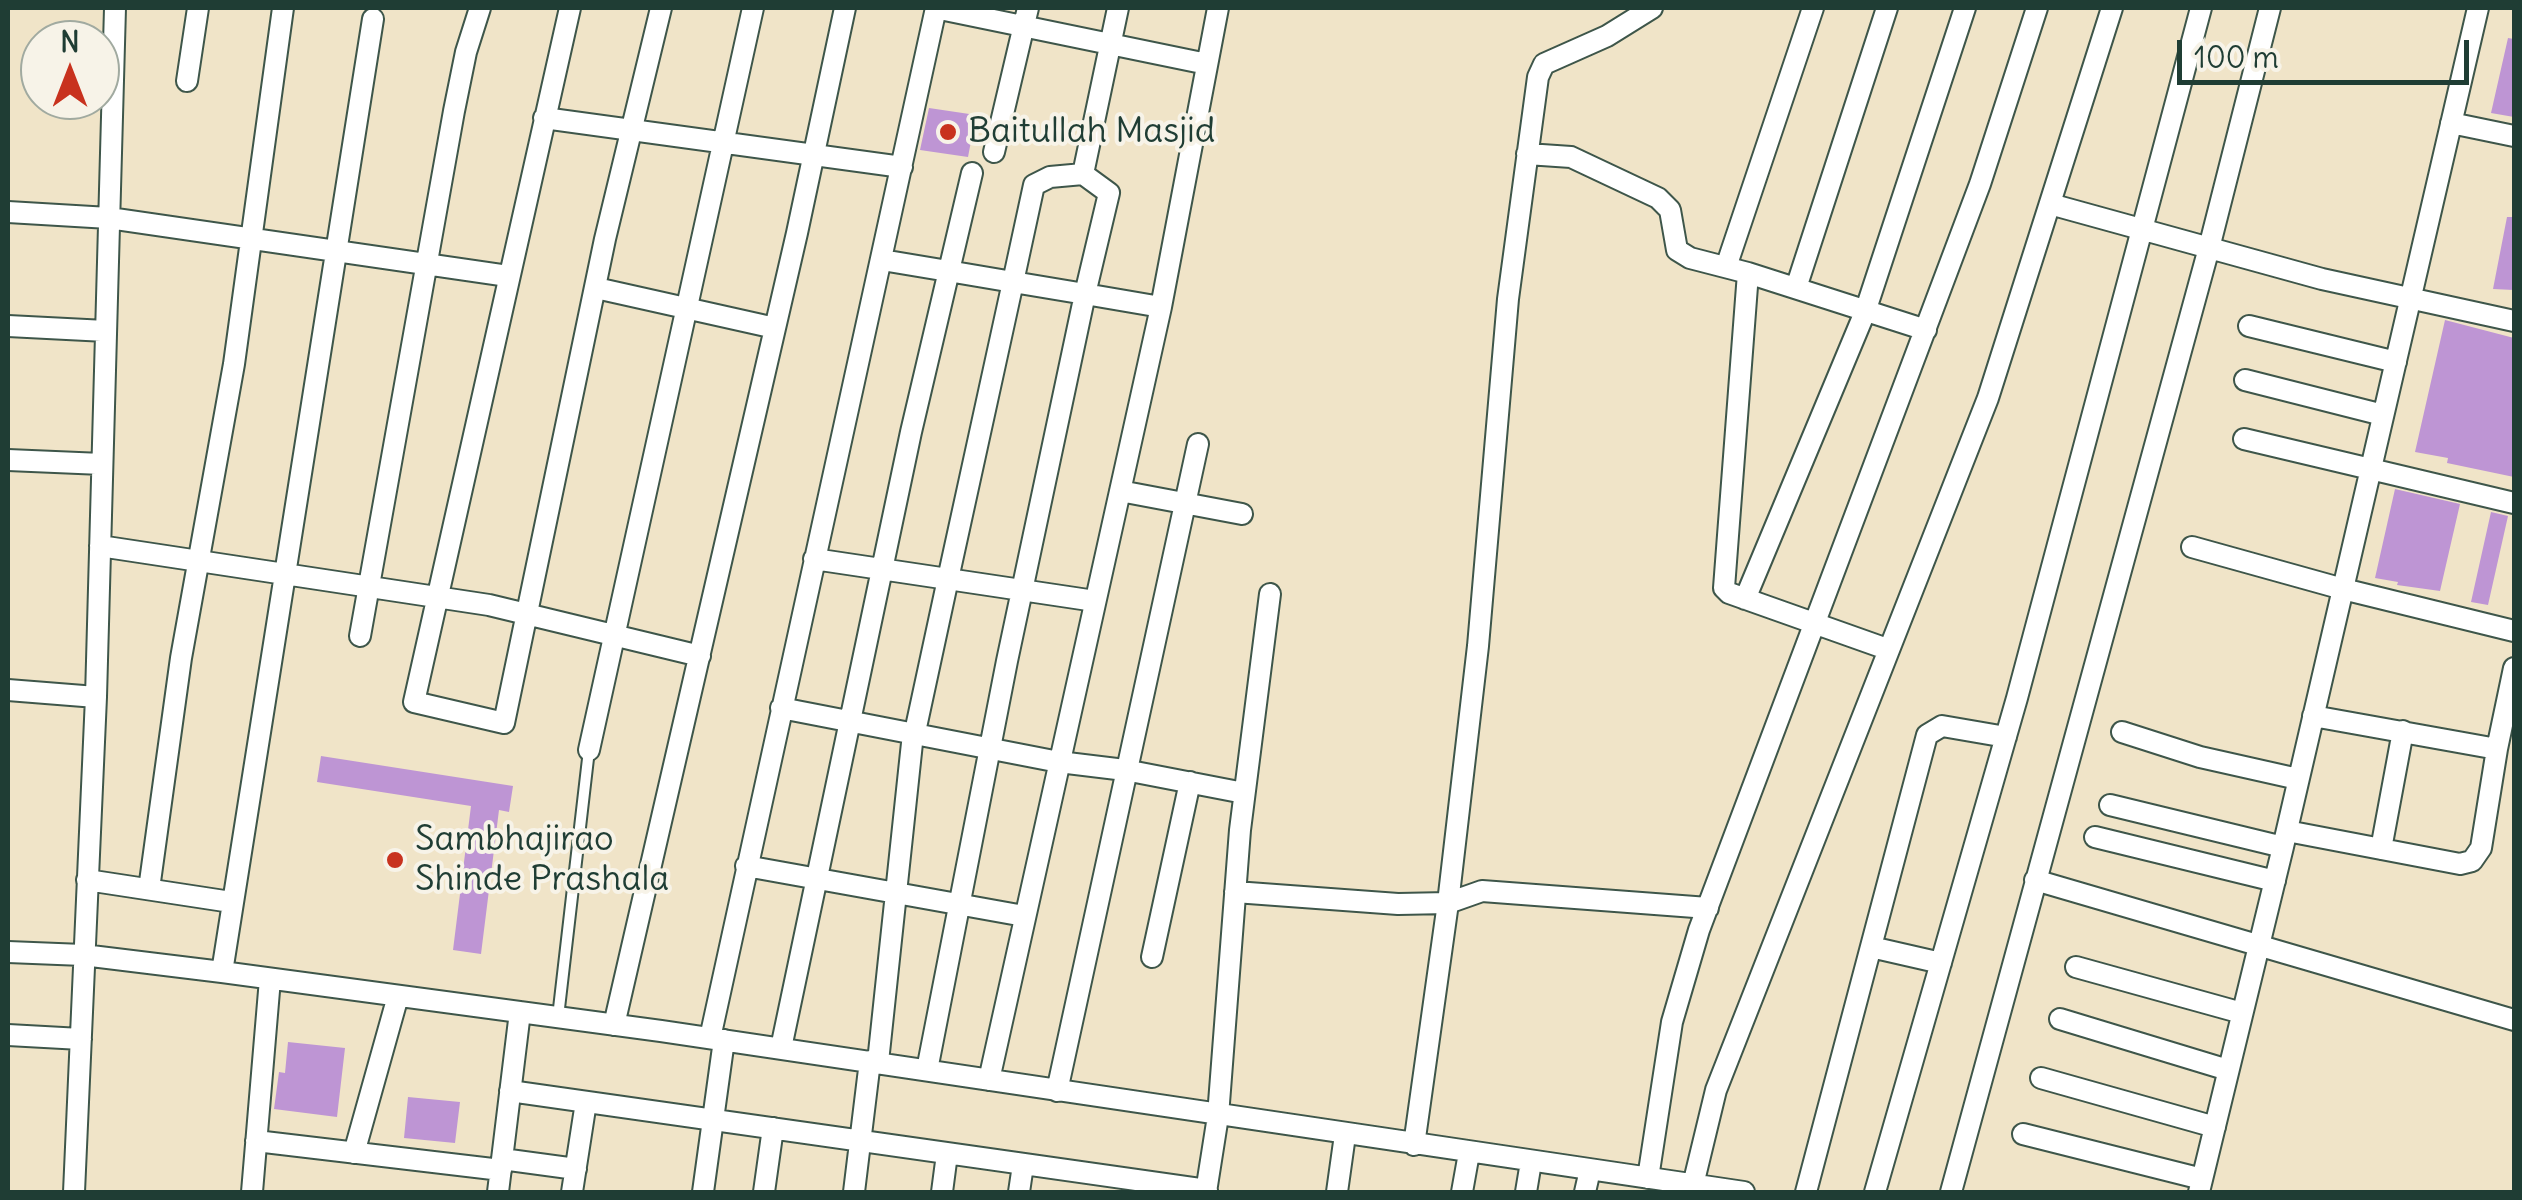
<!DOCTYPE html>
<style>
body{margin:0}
#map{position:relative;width:2522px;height:1200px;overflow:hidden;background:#f0e4c8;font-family:Delius,sans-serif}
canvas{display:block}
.frame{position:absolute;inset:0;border:10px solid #1f3d34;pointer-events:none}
.north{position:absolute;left:20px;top:20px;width:100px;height:100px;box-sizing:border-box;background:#f7f3e8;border:2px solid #a1aaa0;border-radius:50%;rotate:0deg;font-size:28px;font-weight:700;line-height:40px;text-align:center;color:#1f3d34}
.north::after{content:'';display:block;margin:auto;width:35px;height:45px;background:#c8321e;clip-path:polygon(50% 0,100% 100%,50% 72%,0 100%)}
.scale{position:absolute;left:2177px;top:40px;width:292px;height:45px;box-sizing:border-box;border:5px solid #1f3d34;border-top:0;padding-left:12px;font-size:30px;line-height:35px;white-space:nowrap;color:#1f3d34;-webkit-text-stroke:8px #f7f3e8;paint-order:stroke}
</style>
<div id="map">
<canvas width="2522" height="1200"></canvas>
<div class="frame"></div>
<div class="north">N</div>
<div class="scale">100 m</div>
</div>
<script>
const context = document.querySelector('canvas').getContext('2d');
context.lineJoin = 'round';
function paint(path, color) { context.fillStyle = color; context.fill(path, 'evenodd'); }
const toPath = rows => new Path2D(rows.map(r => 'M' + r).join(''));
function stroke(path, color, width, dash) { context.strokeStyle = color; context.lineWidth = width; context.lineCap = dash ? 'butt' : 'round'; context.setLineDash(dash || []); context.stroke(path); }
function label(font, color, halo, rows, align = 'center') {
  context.font = font + ' Delius,sans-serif'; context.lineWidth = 8; context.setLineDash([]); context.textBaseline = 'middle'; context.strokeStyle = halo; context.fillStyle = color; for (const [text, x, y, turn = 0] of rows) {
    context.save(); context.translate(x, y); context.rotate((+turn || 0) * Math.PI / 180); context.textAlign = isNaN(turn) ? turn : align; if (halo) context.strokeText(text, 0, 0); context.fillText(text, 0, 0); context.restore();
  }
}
paint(toPath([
 [2508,38,2514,39,2514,117,2491,113],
 [929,108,976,115,968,157,920,150],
 [2507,217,2514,217,2514,290,2493,289],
 [2445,320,2514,338,2514,477,2447,463,2448,458,2415,452],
 [2395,489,2460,504,2440,591,2397,585,2398,582,2375,578],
 [2491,512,2508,516,2488,605,2471,602],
 [321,756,513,786,509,812,499,810,481,954,453,950,471,806,317,782],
 [288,1042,345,1048,337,1117,274,1109,279,1072,285,1073],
 [408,1097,460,1102,455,1143,404,1138]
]), '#be95d4');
const lane = toPath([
 [558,1017,589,750]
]);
const street = toPath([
 [570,8,414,702,504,723,605,239,661,8],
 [935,8,1207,64],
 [187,81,198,8],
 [544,118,902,167],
 [2451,123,2514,136],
 [994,152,1028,8],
 [1527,154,1571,157,1658,198,1670,210,1677,250,1690,258,1748,273,1926,330],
 [1083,174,1118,8],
 [2050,204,2322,279,2514,321],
 [8,212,109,218,508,276],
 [1726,267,1813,8],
 [1748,273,1724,588,1729,593,1887,649],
 [596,288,775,328],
 [1796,288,1887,8],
 [1161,307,1218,8],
 [8,326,106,331],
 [2249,326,2396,362],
 [2245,380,2383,415],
 [2244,439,2514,503],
 [8,460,102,464],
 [1120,491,1242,514],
 [100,546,489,605,700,656],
 [2192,547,2343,589,2514,631],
 [814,559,1095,601],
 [1745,599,1865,312,1965,8],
 [360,636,454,111,466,52,480,8],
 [8,690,96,697],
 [781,708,1059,762,1125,770,1244,793],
 [2313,716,2497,749],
 [2122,732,2200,757,2298,779],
 [589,750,753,8],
 [2110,805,2283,847],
 [2287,831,2460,864,2472,861,2481,848,2497,749,2514,668],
 [2095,837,2275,881],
 [2381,849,2403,731],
 [746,866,1024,916],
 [87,880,231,902],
 [2035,880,2514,1020],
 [149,889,181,658,234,364,283,8],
 [1235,892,1398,904,1448,903,1482,891,1708,908],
 [1871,947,1941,963],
 [8,952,83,955,222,972,661,1031,1744,1192],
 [1152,957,1190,782],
 [2076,967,2242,1013],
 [222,972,373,19],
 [2060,1019,2228,1070],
 [614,1025,797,233,845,8],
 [8,1035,81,1039],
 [710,1038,936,8],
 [781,1048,911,432,972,173],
 [878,1062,912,743,915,732,948,579,1013,282,1034,185,1050,177,1083,174,1109,193,1085,294,1013,282,948,271,882,260],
 [927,1070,1007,661,1085,294,1161,307,989,1080],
 [2041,1078,2215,1127],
 [510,1091,1207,1190],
 [1057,1091,1198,444],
 [2023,1134,2202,1179],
 [256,1141,501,1170],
 [1414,1145,1448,903,1478,646,1508,299,1538,77,1544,64,1607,36,1652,8],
 [354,1153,398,996],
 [502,1159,576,1169],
 [1648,1178,1672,1022,1699,930,1980,184,2037,8],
 [1693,1185,1716,1090,1988,398,2112,8],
 [74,1192,96,697,115,8],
 [252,1192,270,979],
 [498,1192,520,1012],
 [572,1192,586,1102],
 [703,1192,724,1040],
 [764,1192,773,1128],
 [854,1192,870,1061],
 [942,1192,947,1154],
 [1019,1192,1023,1165],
 [1206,1192,1218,1116,1240,830,1270,594],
 [1337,1192,1345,1135],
 [1462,1192,1469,1153],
 [1526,1192,1531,1162],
 [1585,1192,1590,1170],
 [1806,1192,1927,735,1942,726,2006,737],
 [1875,1192,2017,698,2201,8],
 [1951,1192,2209,248,2270,8],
 [2199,1192,2283,847,2478,8]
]);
stroke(lane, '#3e564a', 14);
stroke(street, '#3e564a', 24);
stroke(lane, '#fff', 10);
stroke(street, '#fff', 20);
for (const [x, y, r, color] of [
 [948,132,10,"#c8321e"],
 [395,860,10,"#c8321e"]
]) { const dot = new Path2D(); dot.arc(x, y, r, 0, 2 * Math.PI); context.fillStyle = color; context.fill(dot); stroke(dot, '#f7f3e8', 4); }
label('35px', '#1f3d34', '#f7f3e8', [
 ["Baitullah Masjid",968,132],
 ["Sambhajirao",415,840],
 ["Shinde Prashala",415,880]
], 'left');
</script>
